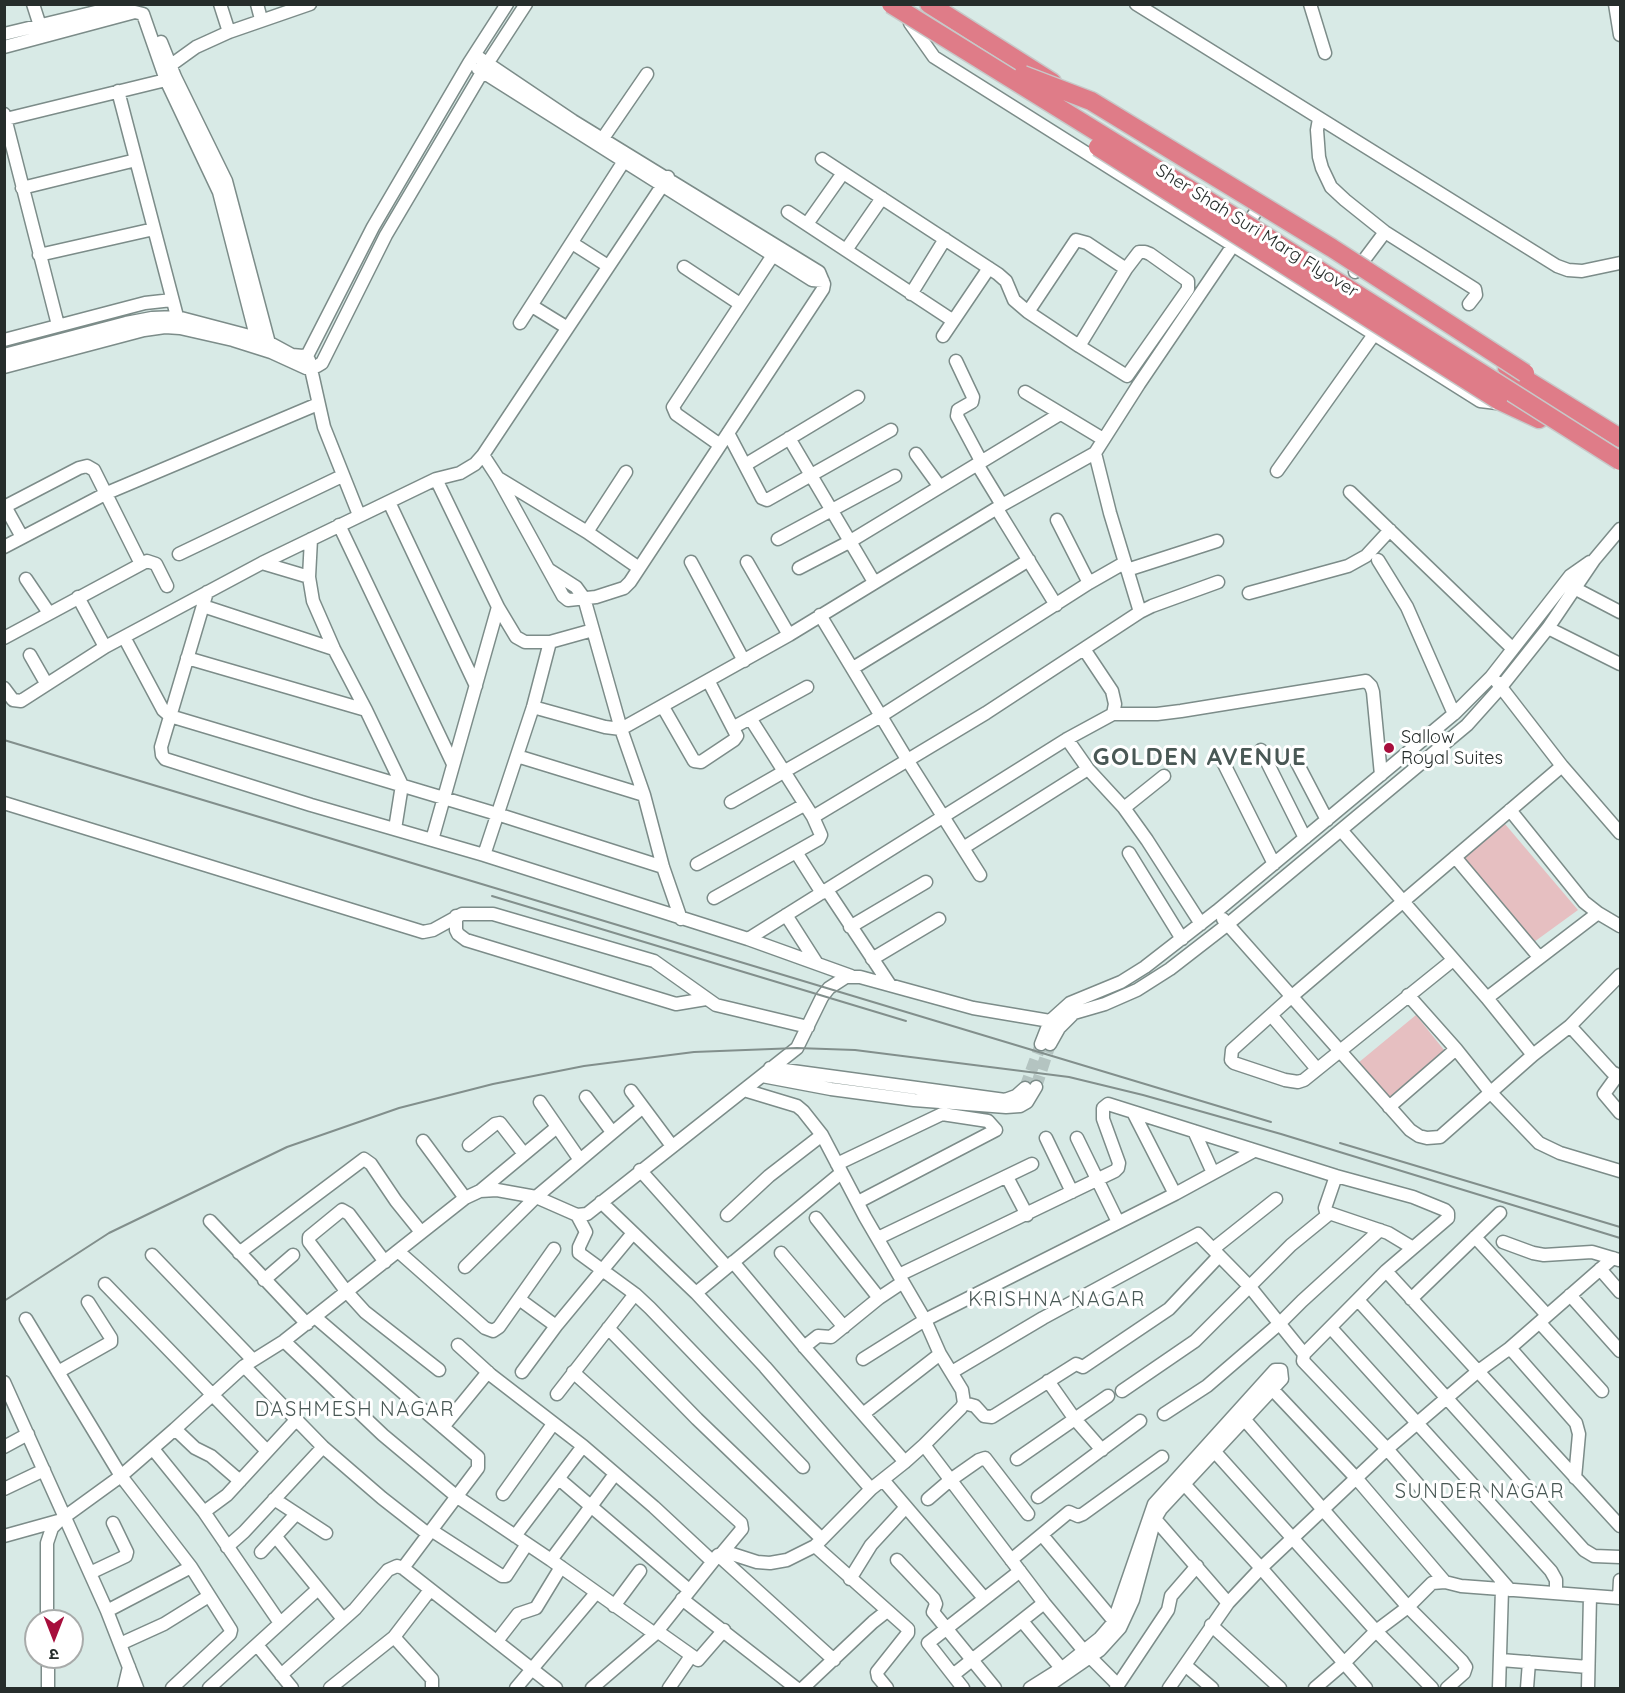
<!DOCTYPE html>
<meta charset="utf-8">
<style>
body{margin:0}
#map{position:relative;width:1625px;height:1693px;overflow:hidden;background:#d8eae6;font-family:Quicksand,"Noto Sans Devanagari",sans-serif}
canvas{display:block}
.frame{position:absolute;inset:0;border:6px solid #262d2b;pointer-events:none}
.north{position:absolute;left:24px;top:1609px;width:60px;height:60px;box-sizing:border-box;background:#fff;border:2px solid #a8abaa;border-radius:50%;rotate:180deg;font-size:16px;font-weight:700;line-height:24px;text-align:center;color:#262d2b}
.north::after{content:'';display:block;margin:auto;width:21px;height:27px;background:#a70e3c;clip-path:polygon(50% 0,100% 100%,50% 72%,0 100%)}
</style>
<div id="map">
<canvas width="1625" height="1693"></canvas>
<div class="frame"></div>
<div class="north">उ</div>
</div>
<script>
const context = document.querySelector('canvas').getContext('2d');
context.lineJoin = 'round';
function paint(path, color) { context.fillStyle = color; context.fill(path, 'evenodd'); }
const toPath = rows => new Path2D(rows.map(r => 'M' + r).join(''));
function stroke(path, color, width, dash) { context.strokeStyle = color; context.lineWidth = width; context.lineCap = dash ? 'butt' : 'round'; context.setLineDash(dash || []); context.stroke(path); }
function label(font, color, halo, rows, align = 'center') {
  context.font = font + ' Quicksand,sans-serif'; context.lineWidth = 6; context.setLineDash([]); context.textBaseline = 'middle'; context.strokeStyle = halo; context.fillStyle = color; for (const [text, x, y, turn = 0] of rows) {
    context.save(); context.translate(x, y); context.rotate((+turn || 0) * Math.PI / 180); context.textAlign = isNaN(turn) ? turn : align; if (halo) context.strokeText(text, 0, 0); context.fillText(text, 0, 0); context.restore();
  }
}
paint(toPath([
 [1505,824,1578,910,1534,942,1462,856],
 [1416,1015,1444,1050,1389,1099,1358,1063]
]), '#e6bfc1');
stroke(toPath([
 [1036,1087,1050,1044],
 [1025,1088,1041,1044]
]), '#b4c4c1', 12, [12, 6]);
const minor = toPath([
 [33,4,42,32],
 [220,4,229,32],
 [257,4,261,19],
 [1136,4,1557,266,1568,270,1582,271,1620,263],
 [1310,4,1325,53],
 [1615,4,1620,35],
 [910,23,934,57,1480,401,1497,403],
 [4,34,129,4],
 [161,42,175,77,226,181,270,347],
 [4,47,135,12,143,14,166,80,219,192,258,344],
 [475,55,573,121,819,272,824,284,823,289,630,582,624,588,596,597,568,600,563,596,498,478,483,455],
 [171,65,196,47,229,32,310,4],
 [478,69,812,280,823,281],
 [118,91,179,324],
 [4,114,58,325],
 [6,119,174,78],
 [1319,119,1317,130,1319,157,1322,168,1331,187,1345,200,1385,232,1475,289,1476,295,1469,304],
 [599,144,647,74],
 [822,159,998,274,1006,281,1014,300,1028,312,1079,346,1127,376,1188,289,1188,281,1150,254,1145,252,1139,252,1126,269,1079,346],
 [22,188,136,160],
 [788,212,952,320],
 [807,224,843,173],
 [572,243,608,266],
 [846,250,882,198],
 [39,255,154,229],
 [684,267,740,304],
 [1355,272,1385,232],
 [911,294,945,239],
 [532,306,566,327],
 [1028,312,1076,240,1087,243,1126,269],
 [520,323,624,161],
 [943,336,989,268],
 [4,340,145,303,172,300],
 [4,355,126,323,152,318,177,317,257,338,268,342,292,355,303,356,308,354,373,227,469,63,507,4],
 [309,360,324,427,359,515],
 [956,361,973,397,972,402,958,410,957,416,981,461],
 [4,367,144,330,165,327,180,328,233,340,271,352,306,368,317,366,322,363,386,235,487,64,526,4],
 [1025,392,1103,439],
 [728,433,762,498,767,500,891,430],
 [789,438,874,582],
 [720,445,676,414,673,407,773,255],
 [1095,453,1110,513,1140,612],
 [916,454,940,487],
 [977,464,1002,505],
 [745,465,858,397],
 [1277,471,1375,333],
 [498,478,587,532,639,568],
 [436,479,498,607,516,637,525,642,550,642,593,630],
 [1350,492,1513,649],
 [389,502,476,686],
 [997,509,1056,605],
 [1057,520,1089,583],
 [339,525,453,764],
 [587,532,626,472],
 [22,537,7,510,8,505,79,468,87,466,94,470,141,564],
 [311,539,309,577,313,601,334,649,366,710,402,785,395,829],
 [778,539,895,476],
 [4,547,107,493,318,404],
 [179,554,342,476],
 [1378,560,1407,607,1454,714],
 [691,562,744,661],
 [747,562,789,635],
 [262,563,309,577],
 [799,568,849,542,1060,414],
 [548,569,576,587,584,598,621,729,644,795,663,867,681,919],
 [1127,570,1217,541],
 [26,579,49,613],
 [1576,589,1620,612],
 [207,592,161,747,162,755,165,759,311,805,484,855,748,939,851,976],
 [1249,593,1348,566,1366,556,1390,530],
 [78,597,105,647],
 [203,606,334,649],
 [820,615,908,761,980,875],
 [1548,628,1620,664],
 [124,637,163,710,170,716,497,814,663,867],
 [4,638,147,561,156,564,167,586],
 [1084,649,1112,691,1115,704,1113,714],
 [30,655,46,683],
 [187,658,366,710],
 [853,668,1029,560],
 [1497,682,1562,766,1620,833],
 [4,688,13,700,21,701,105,647,262,563,436,479,460,473,475,464,483,455,668,177],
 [533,707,605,727,621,729,789,635,1002,505,1095,453,1139,384,1257,210],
 [663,707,694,761,701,762,734,740,737,736,709,682],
 [734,727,807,687],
 [1067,739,1088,769,1124,808,1147,840,1201,924],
 [1261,750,1305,838],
 [1293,755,1327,820],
 [517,756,644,795],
 [1223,762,1274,864],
 [731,802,881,716,1089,583,1124,563],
 [4,803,423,932,433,930,462,914,493,914,654,961,716,1005,808,1027],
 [1124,808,1164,776],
 [1510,810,1584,902,1598,913,1620,926],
 [813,817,986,713,1140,612,1152,606,1218,582],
 [1341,830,1487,998,1533,1055],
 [432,840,498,607],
 [963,848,1088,769],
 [796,852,822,893],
 [1129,853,1182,939],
 [484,855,533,707,550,642],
 [1455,857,1539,957],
 [697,864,804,805],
 [827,890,890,985],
 [714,898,796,852,819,839,821,835,813,817,750,718],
 [786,915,816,962],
 [456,916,456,930,458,934,466,940,676,1004,706,999],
 [1223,919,1410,1130,1419,1136,1427,1138,1440,1137,1533,1055,1570,1026,1620,975],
 [850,927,926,882],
 [748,939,1067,739,1113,714,1157,714,1181,711,1366,681,1371,686,1373,692,1381,775],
 [872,959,939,919],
 [1453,960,1304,1080,1298,1082,1285,1080,1234,1063,1231,1060,1232,1050,1291,997,1562,766],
 [1408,995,1456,1049,1491,1093,1539,1143,1560,1153,1620,1171],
 [1487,998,1598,913],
 [1271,1015,1317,1069],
 [1570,1026,1612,1072,1620,1076],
 [1041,1044,1050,1021,1070,1003,1121,982,1145,967,1217,911,1455,713,1491,677,1570,576,1590,562],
 [1050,1044,1059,1028,1074,1013,1105,1004,1137,990,1170,969,1228,924,1467,725,1501,687,1548,628,1594,560,1620,529],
 [770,1068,1005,1100,1016,1096,1025,1088],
 [762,1076,831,1089,914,1100,1006,1107,1020,1106,1027,1102,1036,1087],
 [1617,1076,1604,1094,1620,1113],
 [631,1091,672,1146],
 [586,1097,612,1132],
 [540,1102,580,1160],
 [1389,1107,1456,1049],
 [1133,1112,1175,1194],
 [1194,1131,1213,1173],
 [1046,1138,1072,1192],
 [1077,1138,1118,1222],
 [423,1141,465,1198],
 [469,1145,495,1124,500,1123,524,1154],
 [837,1164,942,1114,988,1121,996,1130,858,1202],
 [640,1170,727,1267],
 [1336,1176,1325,1208,1326,1212,1388,1233,1413,1248],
 [1007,1177,1027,1215],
 [480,1191,557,1127],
 [601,1202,696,1293,765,1367,871,1489],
 [577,1215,586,1232,579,1247,579,1253,635,1294,650,1308,803,1467],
 [727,1215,769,1176,822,1135],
 [816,1218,879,1298],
 [210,1221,307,1324],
 [1475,1237,1547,1315],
 [878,1238,1032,1164],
 [1503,1242,1533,1253,1544,1255,1592,1252,1619,1260],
 [1213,1249,1276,1199],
 [399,1252,485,1328,493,1331,499,1327,554,1249],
 [239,1253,364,1159,371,1164,396,1201,421,1232],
 [781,1253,844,1327],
 [152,1255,253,1360],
 [385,1262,349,1214,342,1210,309,1237,309,1242,346,1291,365,1312,439,1370],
 [733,1262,806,1349,905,1462],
 [465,1267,536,1197,643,1107],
 [1600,1269,1620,1292],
 [1386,1271,1620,1526],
 [899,1275,1115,1171,1118,1168,1119,1163,1103,1119,1103,1108,1108,1104,1336,1176,1413,1197,1445,1210,1448,1213,1448,1218,1386,1271,1304,1354,1303,1361,1387,1449,1510,1590],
 [264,1280,293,1255],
 [105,1284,267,1451],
 [696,1293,841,1173],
 [1570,1295,1620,1351],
 [519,1299,556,1326],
 [1411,1299,1500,1213],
 [1358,1300,1584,1550,1594,1556,1620,1557],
 [315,1317,478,1457,478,1468,403,1568],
 [26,1319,121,1476,191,1567,231,1630,230,1634,172,1688],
 [1540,1323,1602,1391],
 [608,1328,697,1419,822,1539],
 [1331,1328,1551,1571,1556,1580,1556,1592],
 [284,1341,383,1435,456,1496,551,1560,655,1634],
 [458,1345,491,1375,583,1446,654,1507,712,1561],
 [804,1347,818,1336,831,1337,879,1298,903,1282],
 [1510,1348,1576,1423,1579,1434,1575,1478],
 [863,1359,925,1320,1175,1194,1254,1151],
 [244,1366,323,1447,382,1498,428,1534],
 [58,1372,111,1342,111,1338,88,1302],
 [522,1372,556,1326,633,1233],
 [573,1372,741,1523,742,1529,722,1553],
 [952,1372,1043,1318,1198,1234,1250,1287,1304,1354],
 [1048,1381,1074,1418,1102,1450],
 [4,1382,107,1611,137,1688],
 [1272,1389,1357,1479,1445,1582],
 [1122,1391,1195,1341,1291,1245,1329,1214],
 [557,1394,635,1294],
 [964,1403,975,1406,984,1416,992,1417,1076,1364,1083,1367,1169,1309,1219,1256],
 [863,1414,940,1354],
 [1164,1414,1207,1386,1279,1324,1302,1301,1380,1230],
 [1244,1419,1408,1607,1462,1661,1466,1667,1464,1673,1447,1688],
 [443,1427,488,1372],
 [175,1429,195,1448,211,1456,240,1481],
 [924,1445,1044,1603,1084,1651,1118,1685],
 [4,1447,28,1434],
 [153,1449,204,1512,280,1623],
 [1215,1452,1376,1631,1432,1688],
 [1017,1459,1108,1396],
 [559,1479,689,1590],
 [883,1480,984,1598],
 [1184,1484,1261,1568,1366,1688],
 [4,1489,44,1470],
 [503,1494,553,1424],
 [1038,1497,1140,1421],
 [274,1499,326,1533],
 [928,1499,949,1481,979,1460,985,1458,1028,1514],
 [204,1512,227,1495,296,1420],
 [1155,1519,1228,1603],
 [431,1530,502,1576,506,1576,527,1544],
 [1042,1535,1118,1626],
 [4,1536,58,1521],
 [515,1536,583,1446],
 [276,1537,343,1619],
 [815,1546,908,1629,908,1633,877,1672,878,1677,887,1688],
 [227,1547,244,1532,323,1447],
 [261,1552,296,1514],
 [718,1555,834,1660],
 [551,1560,615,1474],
 [897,1560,934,1599,936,1604,933,1612,995,1688],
 [1011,1560,1069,1512,1078,1516,1083,1514,1162,1457],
 [90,1573,126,1556,127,1552,113,1523],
 [850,1579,871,1545,906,1507],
 [1619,1598,1620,1580],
 [682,1599,796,1688],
 [614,1606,640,1571],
 [107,1611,191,1567],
 [47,1621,47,1543,52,1528,59,1521,121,1476,175,1429,244,1366,284,1341,465,1198,480,1191,497,1190,536,1197,577,1215,587,1214,797,1048,822,997,829,988,846,977,860,977,973,1008,1050,1021],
 [1022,1621,1061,1668],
 [1211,1625,1280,1688],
 [657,1631,698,1660,724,1630],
 [394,1637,432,1679,432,1688],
 [497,1641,518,1614,536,1608,561,1567],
 [120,1644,164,1624,209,1596],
 [257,1645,292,1688],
 [1501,1660,1588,1667],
 [1185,1665,1212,1688],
 [281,1675,355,1609,388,1570,397,1566,403,1568,556,1688],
 [953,1675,1044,1603],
 [48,1688,48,1657],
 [124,1688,129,1667],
 [209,1688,318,1589],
 [330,1688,394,1637,430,1590],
 [516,1688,596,1593],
 [592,1688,655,1634,718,1555,726,1552,757,1562,770,1563,787,1560,815,1546,871,1489,905,1462,924,1445,961,1408,964,1403,962,1390,940,1354,925,1320,865,1217,822,1135,803,1111,797,1106,744,1090],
 [669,1688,691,1656],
 [803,1688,873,1622,887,1611],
 [963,1688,928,1643,1020,1571],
 [1030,1688,1065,1666,1100,1638,1113,1623,1154,1504,1275,1370,1281,1370,1282,1379,1161,1509,1155,1519,1133,1600,1120,1628,1100,1650,1045,1688],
 [1116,1688,1168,1610,1171,1596,1197,1566],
 [1169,1688,1228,1603,1261,1568,1387,1449,1477,1372,1510,1348,1613,1258],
 [1315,1688,1343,1664,1376,1631,1408,1607,1432,1583,1445,1582,1461,1586,1620,1598],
 [1499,1688,1502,1589],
 [1527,1688,1529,1662],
 [1588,1688,1590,1596]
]);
const highway = toPath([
 [929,4,1052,82],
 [1507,368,1620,438],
 [1498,400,1539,419]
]);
stroke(minor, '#7c8c89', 15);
stroke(highway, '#c7c8c8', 21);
stroke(minor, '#fff', 12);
stroke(highway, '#df7c88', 18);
stroke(toPath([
 [4,740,1271,1122],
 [492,896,906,1021],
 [1340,1143,1620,1227],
 [4,1301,109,1233,287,1147,399,1108,493,1084,584,1066,694,1052,797,1048,855,1050,1069,1077,1143,1095,1281,1134,1620,1238]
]), '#828f8c', 2);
const highwayBridge = toPath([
 [891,4,1270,239,1620,461],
 [1023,75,1091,101,1332,248,1525,373],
 [1098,147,1498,400]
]);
stroke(highwayBridge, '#c7c8c8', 21, []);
stroke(highwayBridge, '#df7c88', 18);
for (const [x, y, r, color] of [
 [1389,748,6,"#a70e3c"]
]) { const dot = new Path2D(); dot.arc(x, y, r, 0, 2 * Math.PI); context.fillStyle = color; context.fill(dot); stroke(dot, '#fff', 2); }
label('18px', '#262d2b', '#fff', [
 ["Sher Shah Suri Marg Flyover",1257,231,32]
]);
label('18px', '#262d2b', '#fff', [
 ["Sallow",1401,738],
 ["Royal Suites",1401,759]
], 'left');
context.letterSpacing = '1.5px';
label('20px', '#495855', '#fff', [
 ["KRISHNA NAGAR",1057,1300],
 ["DASHMESH NAGAR",355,1410],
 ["SUNDER NAGAR",1480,1492]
]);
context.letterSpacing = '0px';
context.letterSpacing = '1.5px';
label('bold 24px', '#495855', '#fff', [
 ["GOLDEN AVENUE",1200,758]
]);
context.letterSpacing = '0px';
</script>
